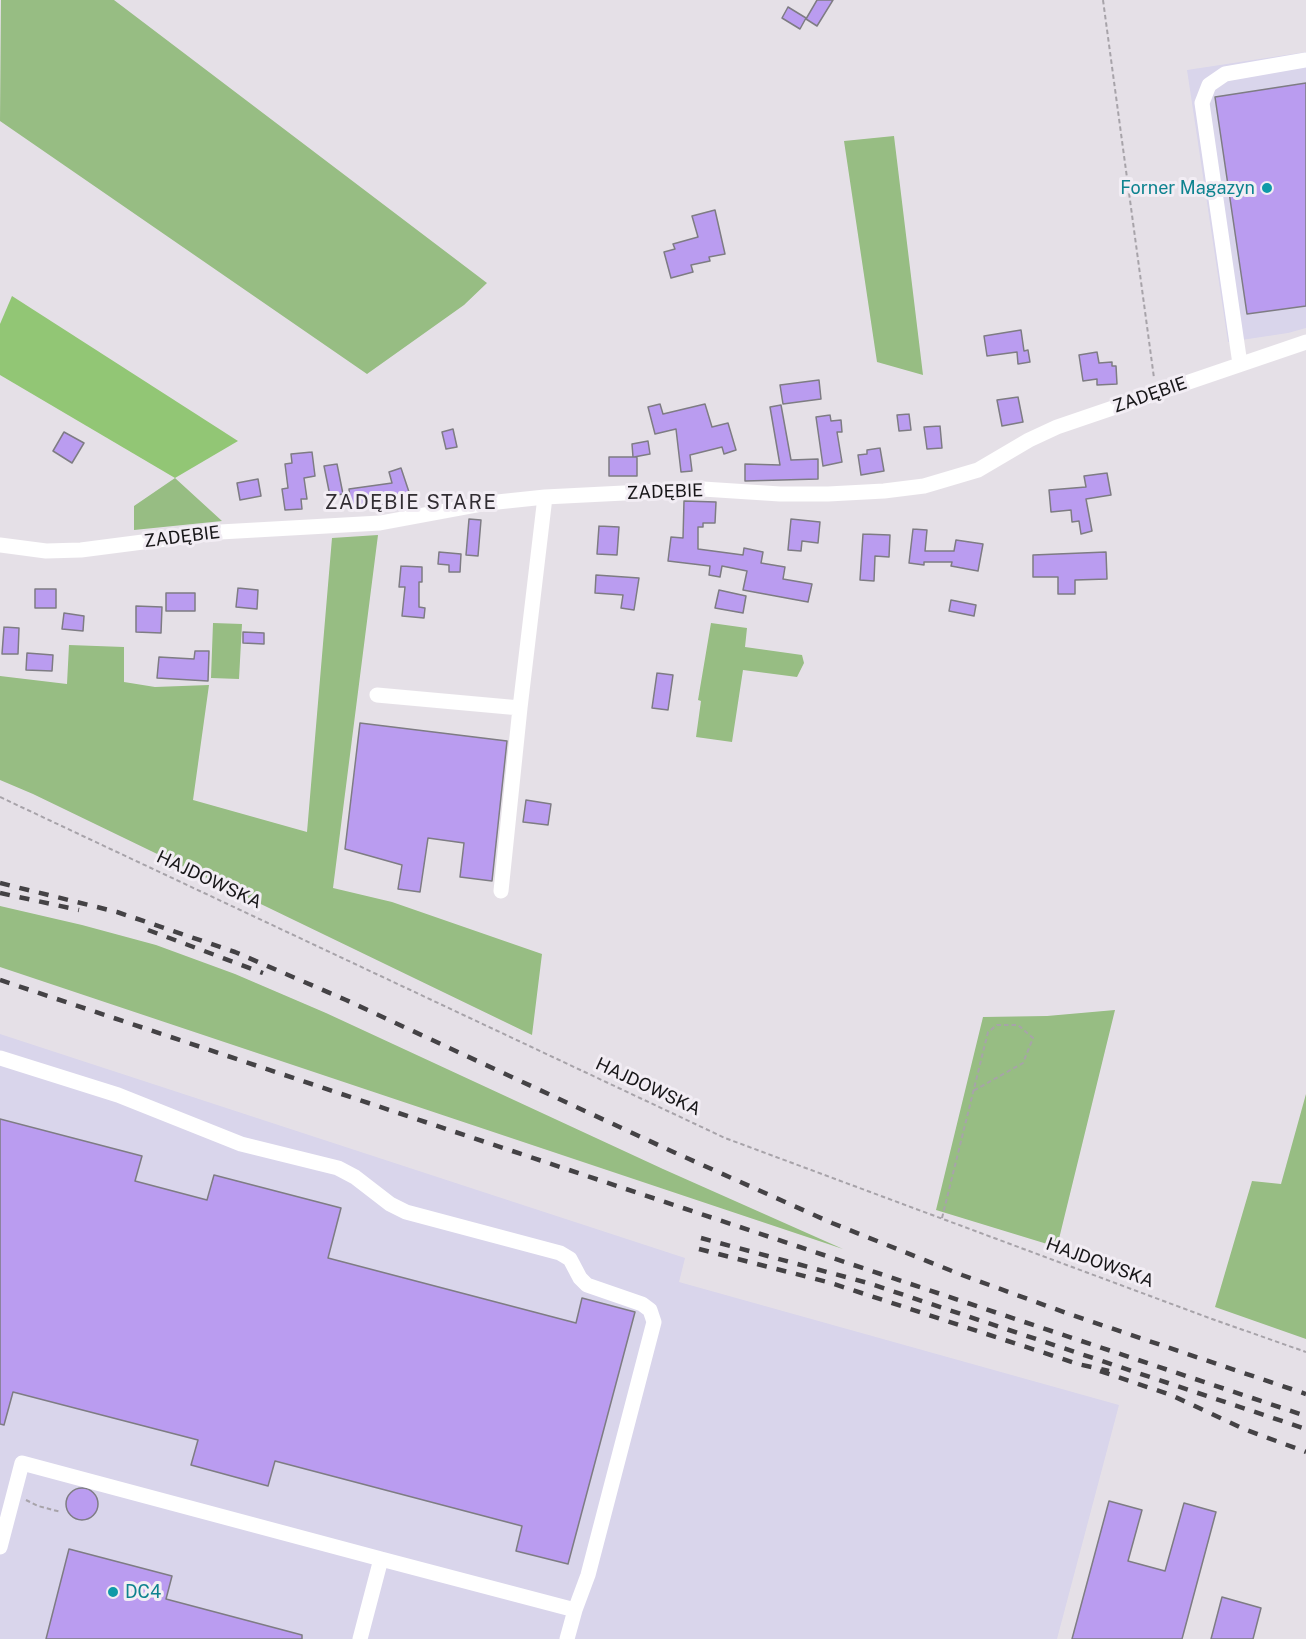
<!DOCTYPE html>
<meta charset="utf-8">
<style>
body{margin:0}
canvas{display:block;background:#e5e0e7}
</style>
<canvas width="1306" height="1639"></canvas>
<script>
const context = document.querySelector('canvas').getContext('2d');
context.lineJoin = 'round';
function paint(path, color) { context.fillStyle = color; context.fill(path, 'evenodd'); }
const toPath = rows => new Path2D(rows.map(r => 'M' + r).join(''));
function stroke(path, color, width, dash) { context.strokeStyle = color; context.lineWidth = width; context.lineCap = dash ? 'butt' : 'round'; context.setLineDash(dash || []); context.stroke(path); }
function label(font, color, halo, rows, align = 'center') {
  context.font = font + ' "Public Sans",sans-serif'; context.lineWidth = 6; context.setLineDash([]); context.textBaseline = 'middle'; context.strokeStyle = halo; context.fillStyle = color; for (const [text, x, y, turn = 0] of rows) {
    context.save(); context.translate(x, y); context.rotate((+turn || 0) * Math.PI / 180); context.textAlign = isNaN(turn) ? turn : align; if (halo) context.strokeText(text, 0, 0); context.fillText(text, 0, 0); context.restore();
  }
}
paint(toPath([
 [1306,52,1306,328,1288,333,1228,342,1187,70],
 [0,1034,685,1258,679,1282,1119,1405,1057,1639,0,1639]
]), '#d9d5eb');
paint(toPath([
 [1,0,114,0,487,283,464,305,367,374,0,121],
 [894,136,923,375,877,362,844,141],
 [175,478,222,521,134,530,134,506],
 [378,535,333,888,392,902,542,954,532,1035,33,794,0,780,0,676,67,684,69,645,124,647,124,682,155,687,209,685,193,800,307,832,332,538],
 [213,623,242,624,239,679,211,678],
 [711,623,747,628,745,647,802,655,804,663,797,677,743,670,732,742,696,737,701,701,698,700],
 [0,906,82,925,156,945,235,974,326,1013,663,1169,843,1249,0,967],
 [1115,1010,1057,1247,936,1210,983,1017,1047,1016],
 [1306,1094,1306,1339,1215,1307,1252,1181,1281,1184]
]), '#97bd83');
paint(toPath([
 [12,296,238,441,175,478,0,375,0,324]
]), '#92c675');
const building = toPath([
 [817,0,833,0,817,26,806,19,817,0],
 [788,7,806,18,800,29,782,18,788,7],
 [1306,83,1306,306,1247,314,1215,97,1306,83],
 [715,210,725,254,709,257,710,261,691,265,693,272,671,278,664,252,675,249,673,244,698,237,692,216,715,210],
 [1021,330,1024,351,1028,350,1030,362,1018,364,1017,352,987,356,984,336,1021,330],
 [1097,352,1099,363,1112,362,1112,366,1116,366,1117,384,1097,385,1097,379,1083,381,1079,355,1097,352],
 [819,380,821,399,783,404,780,385,819,380],
 [1018,397,1023,422,1002,426,997,400,1018,397],
 [660,404,663,414,705,404,712,427,728,423,736,450,724,454,722,447,690,455,692,471,681,472,676,429,655,434,648,407,660,404],
 [781,405,791,460,818,459,818,479,745,481,745,464,780,465,770,407,781,405],
 [909,414,911,430,899,431,897,415,909,414],
 [830,415,831,421,841,420,842,432,837,432,842,462,823,466,816,417,830,415],
 [940,426,942,448,927,449,924,427,940,426],
 [453,429,457,447,446,449,442,432,453,429],
 [64,432,84,443,72,463,53,451,64,432],
 [648,441,650,454,634,457,637,457,637,476,609,476,609,457,633,457,632,444,648,441],
 [880,448,884,471,861,475,858,455,867,454,867,450,880,448],
 [312,452,315,476,304,478,307,499,301,499,302,509,285,510,282,489,288,488,285,464,292,463,291,454,312,452],
 [337,464,343,494,330,496,324,466,337,464],
 [401,468,410,495,380,505,351,508,349,489,392,483,389,472,401,468],
 [1107,473,1111,495,1086,499,1092,531,1081,534,1079,521,1072,522,1071,510,1051,512,1049,490,1086,487,1084,476,1107,473],
 [258,479,261,496,240,500,237,483,258,479],
 [684,501,716,502,715,523,703,523,703,527,698,527,698,549,743,555,744,548,763,552,761,563,785,567,783,579,812,584,808,602,743,590,747,571,722,566,720,577,709,575,710,566,668,561,671,537,683,538,684,501],
 [469,519,481,520,478,556,466,555,469,519],
 [791,519,820,522,818,543,802,541,801,551,788,550,791,519],
 [599,526,619,527,617,555,597,554,599,526],
 [913,529,927,530,925,551,954,551,956,540,983,544,978,571,951,566,952,562,924,562,924,565,909,563,913,529],
 [863,534,890,535,889,557,875,556,874,581,860,580,863,534],
 [439,552,461,554,460,572,449,572,449,565,438,564,439,552],
 [1106,552,1107,579,1075,580,1075,594,1058,594,1058,577,1033,577,1033,555,1106,552],
 [401,566,422,567,422,582,419,582,419,607,425,608,424,618,402,616,405,587,399,587,401,566],
 [596,575,639,578,634,610,621,608,623,595,595,593,596,575],
 [238,588,258,590,257,609,236,607,238,588],
 [35,589,56,589,56,608,35,608,35,589],
 [719,590,746,596,743,613,715,608,719,590],
 [166,593,195,593,195,611,166,611,166,593],
 [951,600,976,605,974,616,949,611,951,600],
 [136,606,162,607,161,633,136,632,136,606],
 [64,613,84,616,83,631,62,629,64,613],
 [4,627,19,628,18,654,2,654,4,627],
 [243,632,264,633,264,644,243,643,243,632],
 [195,651,209,651,208,681,157,678,159,657,194,659,195,651],
 [27,653,53,655,52,671,26,670,27,653],
 [657,673,673,675,668,710,652,708,657,673],
 [360,723,507,741,492,881,460,877,464,843,428,838,420,892,398,889,402,865,345,849,360,723],
 [526,800,551,804,548,825,523,822,526,800],
 [0,1119,142,1156,135,1181,207,1200,214,1175,341,1208,328,1258,576,1323,582,1298,635,1312,568,1564,516,1551,522,1526,275,1461,268,1486,191,1465,198,1440,13,1392,4,1425,0,1424,0,1119],
 '66 1504a16 16 0 1 1 32 0a16 16 0 1 1-32 0Z',
 [1109,1501,1142,1510,1128,1561,1165,1571,1184,1503,1216,1512,1182,1639,1072,1639,1109,1501],
 [69,1549,172,1576,166,1599,302,1635,302,1639,46,1639,69,1549],
 [1222,1597,1261,1608,1253,1639,1211,1639,1222,1597]
]);
paint(building, '#ba9cf0');
stroke(building, '#7e7c83', 1.5);
stroke(toPath([
 [1103,0,1154,378],
 [0,797,725,1138,1212,1319,1306,1352],
 [942,1218,988,1032,997,1025,1018,1025,1033,1038,1023,1063,973,1091],
 [26,1500,38,1506,61,1512]
]), '#a7a3a9', 2, [4.5, 3]);
stroke(toPath([
 [1240,364,1202,103,1209,85,1225,74,1306,60],
 [0,545,46,551,81,550,220,532,380,523,488,503,545,497,703,489,780,494,828,494,884,491,924,486,978,470,1029,440,1057,427,1306,342],
 [377,695,520,708],
 [501,891,520,708,545,497],
 [0,1058,118,1095,241,1144,338,1168,355,1177,390,1204,406,1212,560,1253,570,1259,580,1278,587,1285,642,1304,650,1310,654,1322,588,1575,575,1610],
 [0,1547,22,1463,381,1559],
 [360,1639,381,1559,575,1610,567,1639]
]), '#fff', 15);
stroke(toPath([
 [0,883,117,912,235,952,346,1000,669,1150,832,1223,962,1275,1069,1314,1306,1394],
 [0,893,79,910],
 [148,930,263,973],
 [0,980,1306,1416],
 [701,1238,868,1283,1306,1429],
 [699,1249,831,1283,1078,1364,1109,1371],
 [1100,1371,1171,1395,1244,1429,1306,1452]
]), '#444245', 4.5, [10, 10]);
for (const [x, y, r, color] of [
 [1267,188,6,"#0f9aa8"],
 [113,1592,6,"#0f9aa8"]
]) { const dot = new Path2D(); dot.arc(x, y, r, 0, 2 * Math.PI); context.fillStyle = color; context.fill(dot); stroke(dot, '#f2edf4', 2); }
label('18px', '#0d838f', '#f2edf4', [
 ["Forner Magazyn",1255,188],
 ["DC4",125,1592,"left"]
], 'right');
label('18px', '#171618', '#f2edf4', [
 ["ZADĘBIE",1150,395,-19],
 ["ZADĘBIE",665,492,-2],
 ["ZADĘBIE",182,537,-7],
 ["HAJDOWSKA",209,880,25],
 ["HAJDOWSKA",648,1087,25],
 ["HAJDOWSKA",1100,1263,20]
]);
context.letterSpacing = '1.5px';
label('20px', '#312d32', '#f2edf4', [
 ["ZADĘBIE STARE",411,503]
]);
context.letterSpacing = '0px';
</script>
